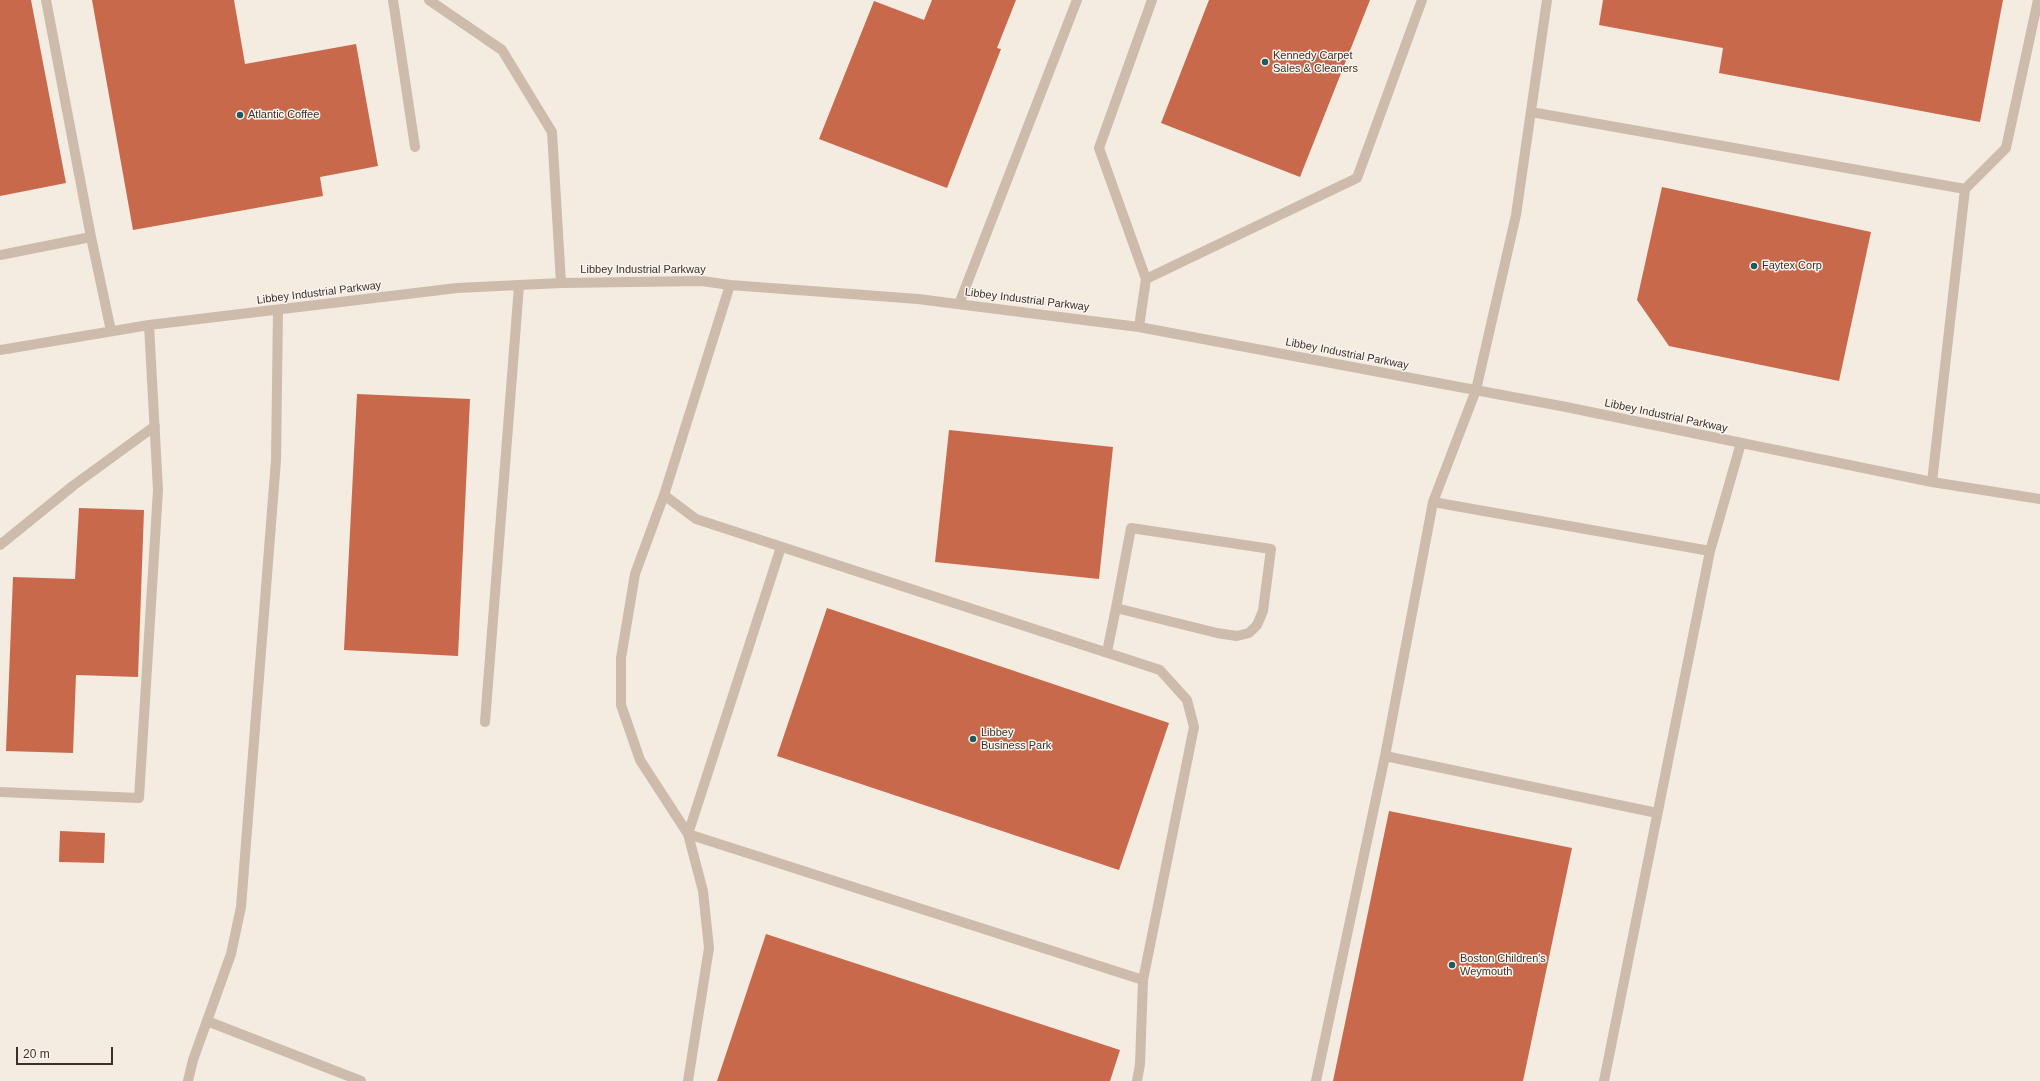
<!DOCTYPE html>
<style>
body{margin:0}
#map{position:relative;width:2040px;height:1081px;overflow:hidden;background:#f4ebe1;font-family:Arial,sans-serif}
canvas{display:block}
.scale{position:absolute;left:16px;top:1047px;width:97px;height:18px;box-sizing:border-box;border:2px solid #3b302b;border-top:0;padding-left:5px;font-size:12px;line-height:14px;white-space:nowrap;color:#3b302b;-webkit-text-stroke:3px #fbf5ee;paint-order:stroke}
</style>
<div id="map">
<canvas width="2040" height="1081"></canvas>
<div class="scale">20 m</div>
</div>
<script>
const context = document.querySelector('canvas').getContext('2d');
context.lineJoin = 'round';
function paint(path, color) { context.fillStyle = color; context.fill(path, 'evenodd'); }
const toPath = rows => new Path2D(rows.map(r => 'M' + r).join(''));
function stroke(path, color, width, dash) { context.strokeStyle = color; context.lineWidth = width; context.lineCap = dash ? 'butt' : 'round'; context.setLineDash(dash || []); context.stroke(path); }
function label(font, color, halo, rows, align = 'center') {
  context.font = font + ' Arial,sans-serif'; context.lineWidth = 3; context.setLineDash([]); context.textBaseline = 'middle'; context.strokeStyle = halo; context.fillStyle = color; for (const [text, x, y, turn = 0] of rows) {
    context.save(); context.translate(x, y); context.rotate((+turn || 0) * Math.PI / 180); context.textAlign = isNaN(turn) ? turn : align; if (halo) context.strokeText(text, 0, 0); context.fillText(text, 0, 0); context.restore();
  }
}
paint(toPath([
 [0,0,31,0,66,183,0,196],
 [92,0,234,0,245,64,356,44,378,166,320,177,323,196,133,230],
 [932,0,1016,0,997,48,1001,49,947,188,819,139,874,1,924,20],
 [1209,0,1370,0,1300,177,1161,123],
 [1603,0,2003,0,1980,122,1719,73,1723,48,1599,25],
 [1662,187,1871,232,1839,381,1669,346,1637,300],
 [357,394,470,399,458,656,344,650],
 [949,430,1113,447,1099,579,935,562],
 [79,508,144,510,138,677,76,675,73,753,6,751,13,577,75,579],
 [827,608,1169,723,1119,870,777,756],
 [1389,811,1572,848,1523,1081,1333,1081],
 [60,831,105,833,104,863,59,862],
 [766,934,1120,1050,1110,1081,717,1081]
]), '#c8694b');
stroke(toPath([
 [46,0,91,237],
 [393,0,415,147],
 [429,0,502,50,552,132,561,283],
 [1547,0,1516,215,1476,390,1433,502,1710,551,1741,443],
 [1531,112,1965,189],
 [0,255,91,237,111,331],
 [1146,279,1357,178,1422,0],
 [959,304,1077,0],
 [1139,327,1146,279,1099,148,1152,0],
 [0,350,149,325,457,288,561,283,702,281,730,285,918,299,1139,327,1566,407,1932,482,2040,499],
 [1932,482,1965,189,2006,148,2038,0],
 [664,495,696,519,1160,670,1187,700,1194,727,1143,980],
 [0,545,74,485,155,426],
 [1107,652,1116,608,1131,528,1271,549,1263,611,1257,625,1249,633,1237,636,1217,633,1116,608],
 [485,722,519,286],
 [1385,756,1657,813],
 [0,792,139,798,158,490,149,325],
 [688,834,1143,980,1140,1064,1137,1081],
 [688,834,781,547],
 [207,1021,361,1081],
 [188,1081,193,1060,231,954,241,907,276,460,278,310],
 [688,1081,709,948,703,891,688,834,640,760,621,705,621,658,635,574,664,495,730,285],
 [1316,1081,1385,756,1433,502],
 [1604,1081,1710,551]
]), '#cdbbac', 10);
for (const [x, y, r, color] of [
 [1265,62,4,"#1f5a5e"],
 [240,115,4,"#1f5a5e"],
 [1754,266,4,"#1f5a5e"],
 [973,739,4,"#1f5a5e"],
 [1452,965,4,"#1f5a5e"]
]) { const dot = new Path2D(); dot.arc(x, y, r, 0, 2 * Math.PI); context.fillStyle = color; context.fill(dot); stroke(dot, '#fbf5ee', 1.5); }
label('11px', '#3b302b', '#fbf5ee', [
 ["Kennedy Carpet",1273,56],
 ["Sales & Cleaners",1273,69],
 ["Atlantic Coffee",248,115],
 ["Faytex Corp",1762,266],
 ["Libbey",981,733],
 ["Business Park",981,746],
 ["Boston Children's",1460,959],
 ["Weymouth",1460,972]
], 'left');
label('11px', '#3b302b', '#fbf5ee', [
 ["Libbey Industrial Parkway",643,270],
 ["Libbey Industrial Parkway",319,293,-7],
 ["Libbey Industrial Parkway",1027,300,7],
 ["Libbey Industrial Parkway",1347,354,11],
 ["Libbey Industrial Parkway",1666,416,12]
]);
</script>
